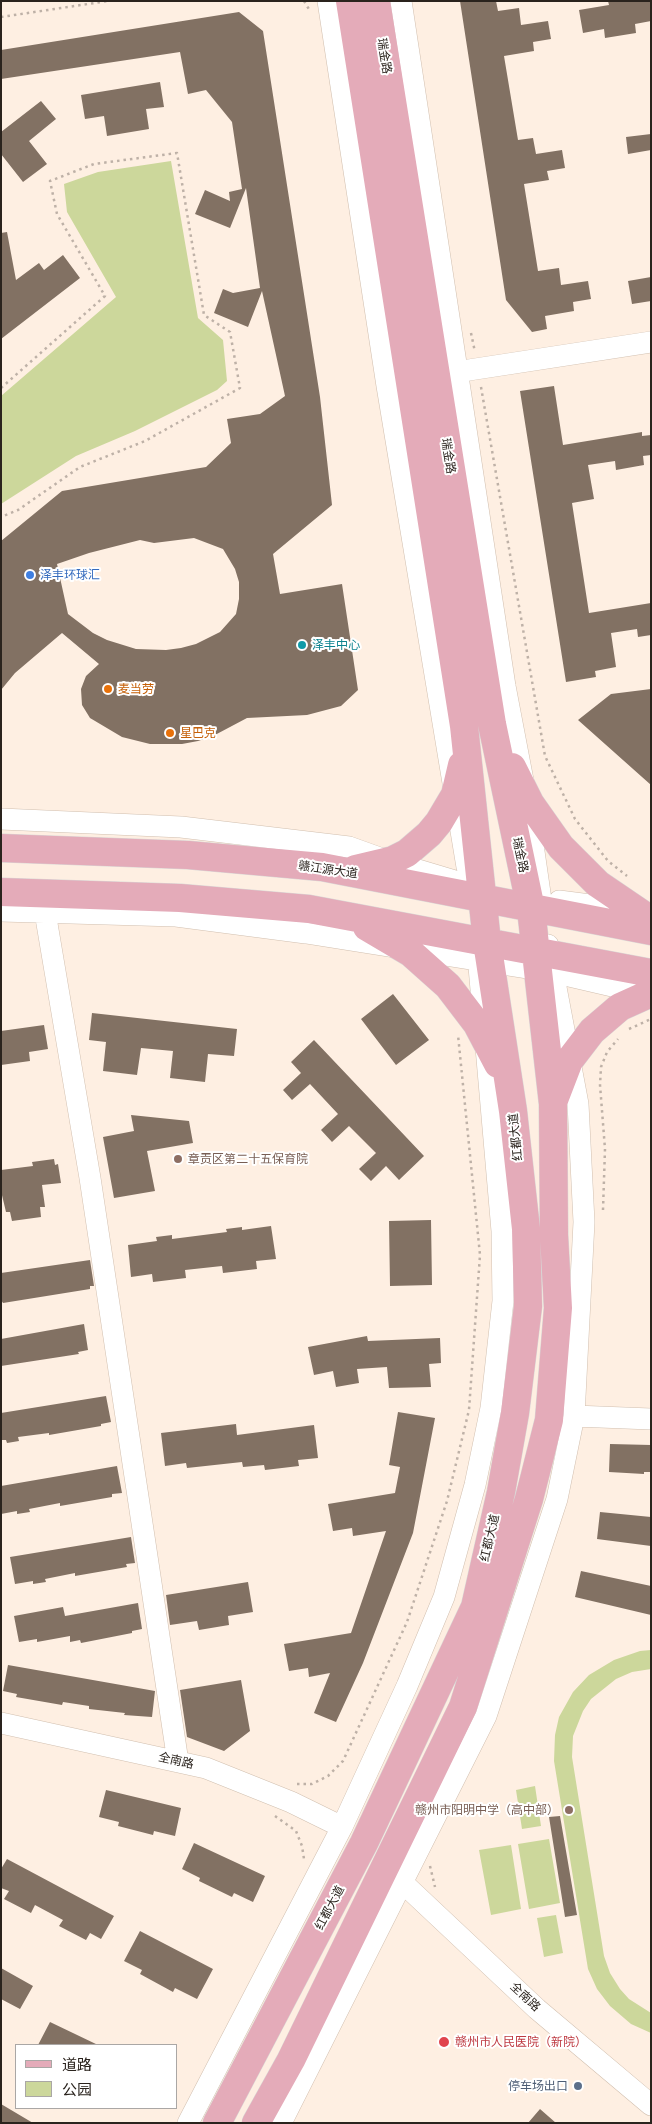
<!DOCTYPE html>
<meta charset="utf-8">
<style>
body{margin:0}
#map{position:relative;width:652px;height:2124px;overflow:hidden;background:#feefe2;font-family:Montserrat,"Noto Sans SC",sans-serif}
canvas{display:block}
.frame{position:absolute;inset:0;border:2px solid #2a231d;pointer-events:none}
.legend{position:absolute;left:15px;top:2044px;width:162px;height:65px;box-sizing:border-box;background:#fff;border:1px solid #aaa7a5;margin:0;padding:6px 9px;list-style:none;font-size:15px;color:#2a231d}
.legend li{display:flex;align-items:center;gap:10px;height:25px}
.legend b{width:25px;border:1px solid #aaa7a5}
</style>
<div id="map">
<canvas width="652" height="2124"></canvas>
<div class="frame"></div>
<ul class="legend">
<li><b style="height:6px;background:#e4abb9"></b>道路</li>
<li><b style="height:14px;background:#ccd79b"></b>公园</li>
</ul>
</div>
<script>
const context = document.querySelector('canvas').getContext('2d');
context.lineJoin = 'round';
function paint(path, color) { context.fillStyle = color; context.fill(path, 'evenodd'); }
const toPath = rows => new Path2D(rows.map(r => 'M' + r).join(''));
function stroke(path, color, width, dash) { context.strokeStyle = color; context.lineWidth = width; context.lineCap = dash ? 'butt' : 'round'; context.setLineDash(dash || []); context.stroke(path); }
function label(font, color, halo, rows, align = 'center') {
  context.font = font + ' Montserrat,"Noto Sans SC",sans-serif'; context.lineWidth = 4; context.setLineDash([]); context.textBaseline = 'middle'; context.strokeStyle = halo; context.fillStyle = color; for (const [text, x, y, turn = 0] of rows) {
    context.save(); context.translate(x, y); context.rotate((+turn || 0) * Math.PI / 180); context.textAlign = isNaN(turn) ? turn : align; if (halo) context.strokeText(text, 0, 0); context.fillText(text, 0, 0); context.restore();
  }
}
paint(toPath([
 [171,161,198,318,223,340,227,381,217,390,135,431,76,456,1,504,1,396,116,297,67,212,64,184,98,172],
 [651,1650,651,1669,632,1672,616,1679,591,1699,583,1711,573,1736,572,1757,604,1956,610,1973,620,1989,629,1999,651,2013,651,2033,631,2024,610,2006,597,1989,588,1969,554,1761,555,1735,559,1717,573,1692,589,1675,614,1660,640,1651],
 [535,1786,541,1826,522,1829,516,1790],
 [549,1839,560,1903,529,1909,518,1844],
 [511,1845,521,1909,491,1915,479,1850],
 [556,1915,563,1953,544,1957,537,1918]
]), '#ccd79b');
paint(toPath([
 [460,1,496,1,498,11,519,8,521,25,548,21,551,39,533,42,534,51,504,56,518,140,533,138,536,154,562,150,565,168,547,171,549,180,524,184,538,271,559,268,561,285,588,281,591,299,573,302,574,311,545,316,547,329,532,332,506,300],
 [608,1,651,1,651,21,635,24,636,33,605,38,604,29,583,33,579,10,609,5],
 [239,12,263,31,320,397,332,505,273,554,280,594,342,584,358,690,341,706,307,715,247,718,213,736,198,741,182,744,150,744,122,737,90,718,82,705,81,689,86,676,99,664,62,633,15,673,1,690,1,541,62,491,206,467,231,443,227,419,260,414,285,396,262,291,248,327,214,313,223,289,233,293,260,288,246,188,230,228,195,214,205,190,230,201,229,192,242,189,232,122,206,90,188,94,180,52,1,79,1,50],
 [194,538,223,549,235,569,239,582,239,599,236,614,220,632,196,644,181,648,166,650,136,649,107,640,93,633,68,614,57,564,89,553,140,540,154,543],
 [160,82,164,107,146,109,149,129,107,136,104,116,85,119,81,95],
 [41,101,56,119,29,141,47,164,23,182,1,154,1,132],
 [651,134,651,150,628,154,626,137],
 [7,232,16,280,39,263,44,270,63,255,80,278,1,339,1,233],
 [651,277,651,301,632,304,628,281],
 [554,386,563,445,642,432,642,436,651,435,651,455,643,456,644,465,616,470,615,461,588,465,594,499,572,503,589,613,651,603,651,635,638,637,637,629,611,633,616,667,595,671,596,677,566,682,520,391],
 [651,689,651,785,578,720,611,694],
 [393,994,429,1040,396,1065,361,1019],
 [92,1013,237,1029,234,1056,208,1054,205,1082,170,1078,173,1051,141,1048,137,1075,103,1071,106,1042,89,1040],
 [44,1025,48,1049,29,1052,30,1061,1,1065,1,1031],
 [314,1040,424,1156,399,1180,386,1166,371,1181,359,1169,376,1153,349,1126,332,1142,321,1130,338,1114,310,1084,292,1100,283,1090,301,1073,291,1062],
 [131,1115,189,1121,193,1143,147,1151,155,1191,114,1198,103,1137,134,1131],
 [54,1159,55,1165,58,1164,61,1183,42,1185,45,1207,40,1207,41,1217,12,1221,10,1212,6,1212,1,1191,1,1170,33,1166,32,1162],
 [431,1220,432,1285,390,1286,389,1221],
 [271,1226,276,1259,256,1261,257,1269,223,1273,222,1266,185,1270,186,1278,153,1282,152,1274,131,1277,128,1245,157,1241,156,1237,172,1235,172,1239,227,1232,226,1229,242,1227,242,1230],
 [90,1260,94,1286,90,1286,90,1289,3,1303,1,1300,1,1273],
 [84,1324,88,1350,78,1352,79,1354,1,1366,1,1339],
 [367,1336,368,1341,440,1338,441,1363,429,1364,431,1387,389,1388,387,1367,357,1369,359,1383,336,1387,333,1371,314,1375,308,1347],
 [106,1396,111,1422,101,1424,101,1426,49,1435,49,1433,18,1437,19,1441,7,1443,6,1440,1,1440,1,1413],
 [398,1412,435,1418,413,1533,363,1663,336,1722,314,1713,330,1673,309,1677,308,1668,289,1671,284,1644,351,1633,386,1531,353,1536,352,1528,333,1531,328,1504,395,1493,400,1467,389,1465],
 [236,1424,237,1435,314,1425,318,1458,298,1460,299,1466,265,1470,264,1465,243,1467,242,1462,187,1468,186,1463,165,1466,161,1433],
 [610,1444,651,1445,651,1472,644,1472,644,1474,609,1472],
 [117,1466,122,1493,112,1494,112,1497,60,1506,60,1503,29,1509,30,1512,17,1514,17,1511,1,1514,1,1486],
 [600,1512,651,1517,651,1546,597,1539],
 [131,1537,135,1563,126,1564,127,1567,75,1576,75,1573,45,1579,46,1582,33,1584,33,1581,15,1584,10,1557],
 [581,1571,651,1586,651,1615,575,1597],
 [248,1582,253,1612,228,1616,229,1625,199,1630,197,1621,170,1625,166,1595],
 [138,1603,142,1629,132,1631,132,1633,81,1643,80,1640,70,1642,70,1636,37,1642,37,1639,19,1642,14,1616,63,1607,65,1616],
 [8,1665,155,1691,152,1717,124,1715,125,1713,89,1709,89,1706,63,1702,62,1705,16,1697,17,1694,3,1691],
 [241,1680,250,1731,224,1751,187,1737,180,1690],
 [106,1790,181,1808,175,1836,154,1831,153,1835,118,1826,119,1822,99,1817],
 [560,1816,577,1915,565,1917,549,1817],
 [194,1843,265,1876,253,1902,234,1893,232,1897,199,1881,200,1878,182,1869],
 [7,1859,114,1916,101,1939,90,1933,86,1940,59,1926,63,1920,35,1905,31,1913,4,1899,9,1891,1,1888,1,1869],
 [140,1931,213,1969,197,1999,175,1988,173,1992,140,1974,142,1970,124,1961],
 [1,1968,33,1986,20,2009,1,1999],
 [50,2022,98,2045,38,2045],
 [1,2104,33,2123,1,2123],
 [540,2109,556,2123,528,2123]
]), '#827163');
const minor = toPath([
 [328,1,387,386,467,867],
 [401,1,505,686,526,796,541,900],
 [443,374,651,342],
 [1,819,181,827,349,847,388,861,465,884],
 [559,901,636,911],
 [1,911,176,916,306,933,552,972,651,995],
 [45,912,90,1178,178,1762],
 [574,1416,651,1419],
 [1,1723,206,1768,291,1802,342,1827],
 [404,1884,537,2009,651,2105],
 [188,2123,342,1827,407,1686,444,1597,475,1485,491,1408,503,1301,502,1231,478,955],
 [281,2123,486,1716,557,1499,574,1416,584,1222,578,1104,548,945]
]);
const major = toPath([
 [512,767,530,803,561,847,598,884,651,920],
 [1,848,188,855,322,867,651,931],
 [355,869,393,860,407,853,429,834,439,822,455,795,462,765],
 [1,892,180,898,309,909,651,973],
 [367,927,411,953,448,986,477,1024,498,1064],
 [554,1100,569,1061,592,1031,620,1007,651,993],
 [217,2123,364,1843,475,1607,501,1492,515,1413,528,1306,526,1229,513,1111,487,942,464,726,350,1],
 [256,2123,291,2060,463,1707,529,1499,549,1420,558,1308,554,1235,553,1104,531,909,492,724,376,1]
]);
stroke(minor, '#d1bfaf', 22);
stroke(major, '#d9d7d6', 29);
stroke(toPath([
 [304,1,310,11],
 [1,17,108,1],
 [471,333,475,352],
 [481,387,545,756,575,819,608,861,627,876],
 [1,388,105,296,57,214,50,181,94,164,177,153,204,315,230,332,240,388,145,441,80,467,18,510,1,517],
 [629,1029,651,1019],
 [603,1210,605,1149,600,1085,601,1067,607,1052,618,1039],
 [297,1784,312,1784,328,1776,343,1761,407,1622,447,1501,469,1410,480,1255,458,1035],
 [275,1816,296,1831,302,1846,304,1859],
 [430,1866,435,1887]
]), '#beb1a7', 2.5, [2.5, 4]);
stroke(minor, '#fff', 21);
stroke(major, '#e4abb9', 28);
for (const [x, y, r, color] of [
 [30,575,5,"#3f7fe0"],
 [302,645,5,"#0f9aa8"],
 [108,689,5,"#e8710a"],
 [170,733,5,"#e8710a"],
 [178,1159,5,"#8d6e63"],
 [569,1810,5,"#8d6e63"],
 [444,2042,6,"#e0444e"],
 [578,2086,5,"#5c6f8a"]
]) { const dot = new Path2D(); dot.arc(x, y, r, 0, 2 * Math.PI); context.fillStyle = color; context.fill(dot); stroke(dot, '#fff', 2); }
label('12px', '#2a231d', '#fff', [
 ["瑞金路",384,56,81],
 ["瑞金路",448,456,81],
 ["瑞金路",520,855,78],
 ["赣江源大道",328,870,8],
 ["红都大道",516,1137,-96],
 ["红都大道",490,1538,-77],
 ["全南路",176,1761,13],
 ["红都大道",330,1908,-62],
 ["全南路",525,1997,43]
]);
label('12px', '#366cbe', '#fff', [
 ["泽丰环球汇",40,575]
], 'left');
label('12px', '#0d838f', '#fff', [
 ["泽丰中心",312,645]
], 'left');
label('12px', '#c56008', '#fff', [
 ["麦当劳",118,689],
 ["星巴克",180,733]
], 'left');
label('12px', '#785e54', '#fff', [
 ["章贡区第二十五保育院",188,1159],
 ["赣州市阳明中学（高中部）",559,1810,"right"]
], 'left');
label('12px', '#be3a42', '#fff', [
 ["赣州市人民医院（新院）",455,2042]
], 'left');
label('12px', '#4e5e75', '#fff', [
 ["停车场出口",568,2086]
], 'right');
</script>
